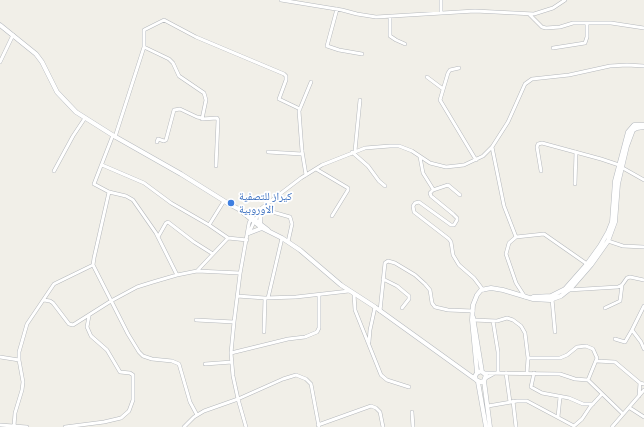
<!DOCTYPE html>
<meta charset="utf-8">
<style>
body{margin:0}
canvas{display:block;background:#f1efe8}
</style>
<canvas width="644" height="427"></canvas>
<script>
const context = document.querySelector('canvas').getContext('2d');
context.lineJoin = 'round';
const toPath = rows => new Path2D(rows.map(r => 'M' + r).join(''));
function stroke(path, color, width, dash) { context.strokeStyle = color; context.lineWidth = width; context.lineCap = dash ? 'butt' : 'round'; context.setLineDash(dash || []); context.stroke(path); }
function label(font, color, halo, rows, align = 'center') {
  context.font = font + ' "Titillium Web","Noto Naskh Arabic",sans-serif'; context.lineWidth = 3.5; context.setLineDash([]); context.textBaseline = 'middle'; context.strokeStyle = halo; context.fillStyle = color; for (const [text, x, y, turn = 0] of rows) {
    context.save(); context.translate(x, y); context.rotate((+turn || 0) * Math.PI / 180); context.textAlign = isNaN(turn) ? turn : align; if (halo) context.strokeText(text, 0, 0); context.fillText(text, 0, 0); context.restore();
  }
}
const street = toPath([
 [281,0,342,10,357,14,376,17,475,11,534,14,553,8,565,0],
 [441,0,441,13],
 [337,9,327,46,339,50,362,54],
 [529,14,542,27,546,28,560,27,573,23,611,23,644,28],
 [390,17,390,36,396,40,405,44],
 [144,47,169,59,173,63,179,76,204,93,206,100,202,119,217,118,218,120,216,166],
 [553,48,585,43,587,37,587,23],
 [0,62,13,35],
 [459,68,450,70,448,73,440,100,476,160],
 [427,77,443,89],
 [113,135,94,184,109,192,126,196,133,200,156,233,177,275],
 [115,137,144,47,144,30,164,20,196,37,284,74,286,76,286,80,279,99,300,109],
 [157,142,158,139,164,141,166,140,174,110,180,109,197,117,202,118],
 [492,147,504,206,516,237,509,243,506,254,516,283,525,297],
 [355,151,360,100],
 [268,152,302,154],
 [352,152,368,166,379,181,385,186],
 [420,157,423,173,433,189,433,190,430,193,431,196,453,214,457,218,457,220,454,225,451,225,419,202,415,203,413,206,414,212,449,239,451,242,453,255,459,265,474,278,483,290],
 [102,165,144,183,171,203,209,225,228,238,247,240],
 [621,167,644,180],
 [316,169,348,188,348,190,332,216],
 [54,171,73,136,85,118],
 [541,171,537,147,538,144,542,143,601,159,619,165],
 [306,175,302,151,299,111,311,82],
 [575,184,576,152],
 [433,190,448,185,460,195],
 [109,192,94,258,93,265,128,334,139,352,143,356,152,359,172,361,179,364,190,402,197,415],
 [262,209,290,217,292,224,288,242],
 [209,225,224,201],
 [249,233,254,222,260,212],
 [158,237,166,223,168,222,194,242,213,254],
 [516,237,544,234,587,264],
 [608,241,623,246,644,247],
 [197,271,228,238],
 [383,279,397,286,409,296,409,299,402,308],
 [568,290,618,287,622,285,627,278,630,277,644,280],
 [354,294,355,310,381,375,387,380,409,387],
 [237,296,265,298,296,297,349,291],
 [268,298,282,238],
 [552,299,555,332],
 [44,300,50,301,53,303,69,324,73,325,111,301,137,287,153,282,177,275,197,271,240,273],
 [644,306,632,330,641,342,644,349],
 [605,308,620,301,622,285],
 [380,311,385,263,388,261,395,263,415,275,425,284,430,290,432,303,435,307,448,310,473,311],
 [196,320,234,322],
 [473,320,497,321,507,318,513,320,521,326,525,333,528,358],
 [493,321,498,352,498,373],
 [264,332,265,298],
 [615,339,625,342,632,330],
 [369,342,370,330,375,307],
 [231,353,288,339,305,337,317,332,319,328,319,295],
 [0,357,19,360],
 [597,361,615,362,640,383,644,384],
 [205,364,232,362],
 [484,373,560,374,575,379,588,380],
 [506,373,510,402],
 [527,373,528,358,560,358,567,355,577,347,586,346,593,349,597,358,588,380],
 [534,373,531,387,542,393,569,398,583,404,593,404],
 [486,378,495,373],
 [588,380,623,414],
 [639,396,640,383],
 [513,401,516,427],
 [488,406,517,401,527,401,574,426,582,419,590,407,602,394],
 [630,408,644,417],
 [412,412,413,427],
 [558,417,560,397],
 [0,425,27,427],
 [318,425,371,406,376,408,380,412,383,427],
 [14,426,15,413,22,390,23,382,19,360,19,352,27,324,54,284,93,265],
 [65,427,104,422,121,418,129,411,133,400,133,375,130,373,120,372,107,350,91,336,87,327,89,316],
 [184,427,194,417,204,411,238,399,283,379,296,375,306,379,311,384,319,427],
 [246,427,238,399,233,376,231,353,234,322,240,274,249,223,252,217,259,210,301,178,322,165,365,148,390,146,399,146,412,151,430,163,446,167,464,165,483,156,492,147,508,122,525,84,532,79,569,75,610,66,627,65,644,66],
 [612,427,644,390]
]);
const secondary = toPath([
 [0,25,36,54,42,62,57,92,76,112,114,136,181,174,229,204,246,213,268,230],
 [241,211,262,228,282,238,300,250,341,285,375,307,475,379],
 [260,223,261,211],
 [249,233,262,228],
 [533,297,551,296,565,289,587,264,600,246,608,232,612,222,615,181,628,132,634,125,644,125],
 [473,317,482,372],
 [477,372,472,320,473,305,477,295,481,290,491,288,503,290,533,299,550,300,561,296,571,288,591,265,608,241,615,222,618,184,627,146,633,130,637,128,644,127],
 [484,381,481,382,476,380,475,376,477,373,481,371,486,375,484,381,490,427],
 [478,382,486,427]
]);
stroke(street, '#b5b8bc', 4);
stroke(secondary, '#b6babf', 5);
stroke(street, '#fff', 3);
stroke(secondary, '#fff', 4);
for (const [x, y, r, color] of [
 [231,203,4,"#3f7fe0"]
]) { const dot = new Path2D(); dot.arc(x, y, r, 0, 2 * Math.PI); context.fillStyle = color; context.fill(dot); stroke(dot, '#fff', 1.5); }
label('11px', '#366cbe', '#fff', [
 ["كيراز للتصفية",239,197],
 ["الأوروبية",239,210]
], 'left');
</script>
